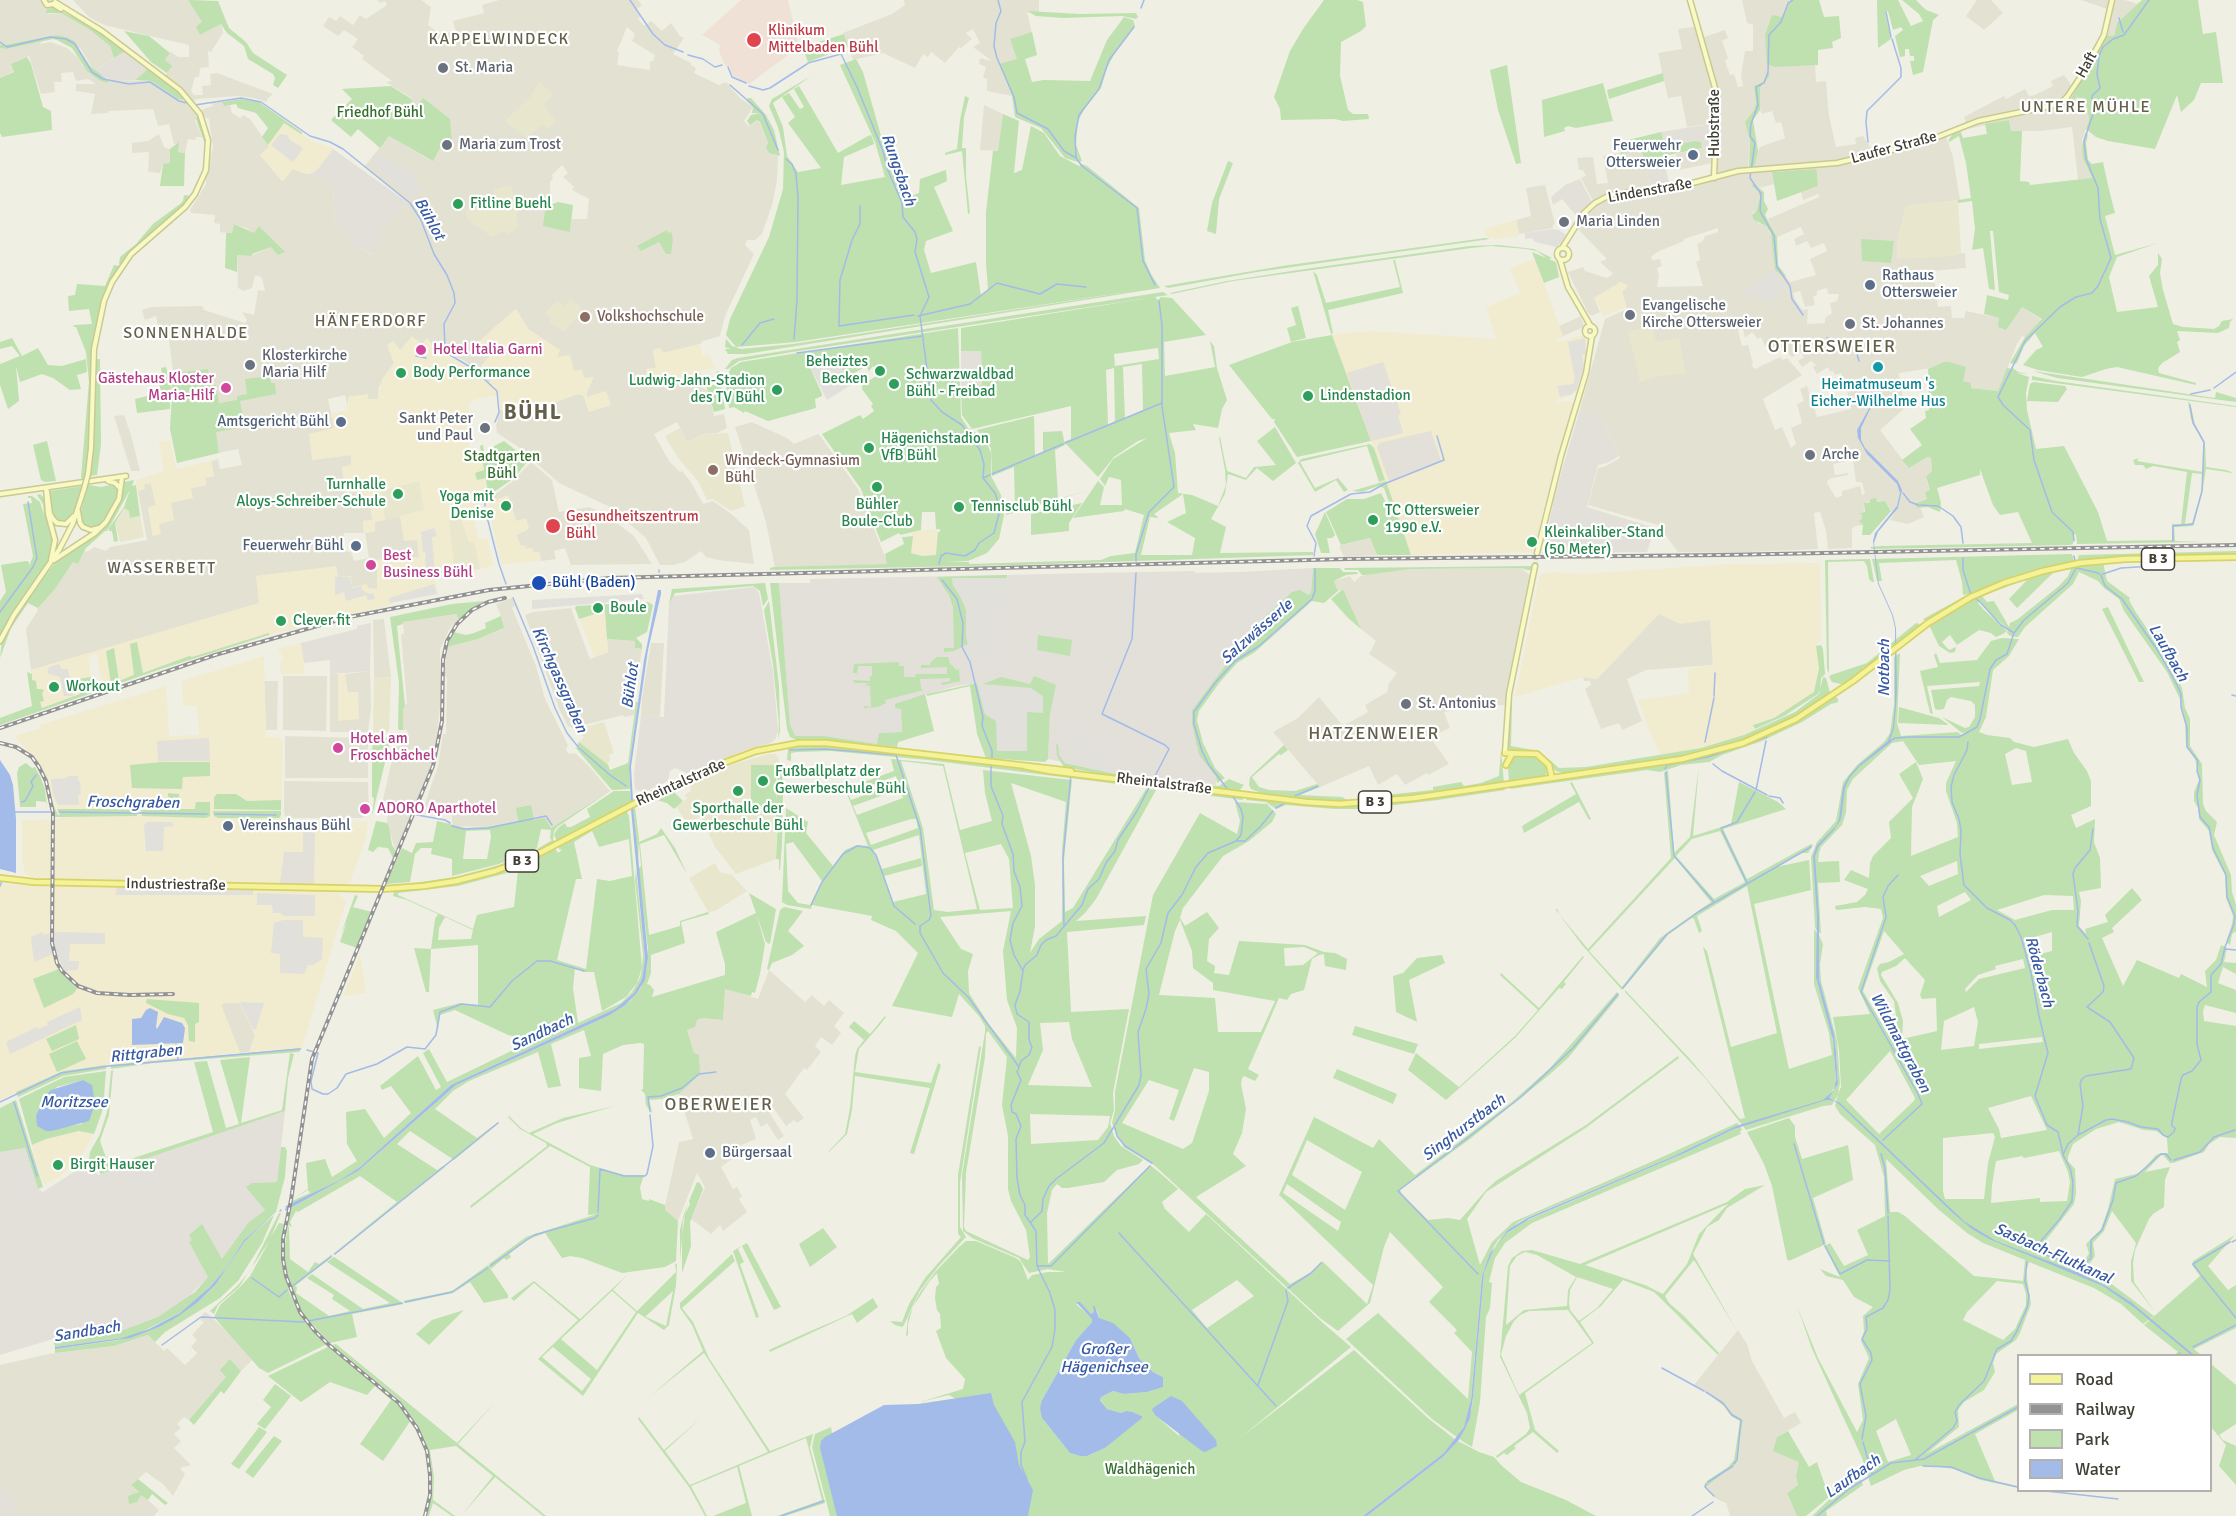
<!DOCTYPE html>
<meta charset="utf-8">
<style>
body{margin:0}
#map{position:relative;width:2236px;height:1516px;overflow:hidden;background:#f0efe3;font-family:Signika,sans-serif}
canvas{display:block}
.legend{position:absolute;left:2017px;top:1354px;width:195px;height:138px;box-sizing:border-box;background:#fff;border:2px solid #b3b2ae;margin:0;padding:8px 10px;list-style:none;font-size:18px;color:#413f34}
.legend li{display:flex;align-items:center;gap:12px;height:30px}
.legend b{width:30px;border:2px solid #b3b2ae}
</style>
<div id="map">
<canvas width="2236" height="1516"></canvas>
<ul class="legend">
<li><b style="height:8px;background:#f5f397"></b>Road</li>
<li><b style="height:8px;background:#939393"></b>Railway</li>
<li><b style="height:16px;background:#bee1af"></b>Park</li>
<li><b style="height:16px;background:#a3bbe9"></b>Water</li>
</ul>
</div>
<script>
const context = document.querySelector('canvas').getContext('2d');
context.lineJoin = 'round';
function paint(path, color) { context.fillStyle = color; context.fill(path, 'evenodd'); }
const toPath = rows => new Path2D(rows.map(r => 'M' + r).join(''));
function stroke(path, color, width, dash) { context.strokeStyle = color; context.lineWidth = width; context.lineCap = dash ? 'butt' : 'round'; context.setLineDash(dash || []); context.stroke(path); }
function label(font, color, halo, rows, align = 'center') {
  context.font = font + ' Signika,sans-serif'; context.lineWidth = 4.5; context.setLineDash([]); context.textBaseline = 'middle'; context.strokeStyle = halo; context.fillStyle = color; for (const [text, x, y, turn = 0] of rows) {
    context.save(); context.translate(x, y); context.rotate((+turn || 0) * Math.PI / 180); context.textAlign = isNaN(turn) ? turn : align; if (halo) context.strokeText(text, 0, 0); context.fillText(text, 0, 0); context.restore();
  }
}
paint(toPath([
 [0,0,58,0,54,7,47,9,48,14,61,13,90,30,110,46,114,58,94,71,81,49,56,35,0,45],
 [73,0,188,0,203,23,200,35,221,24,223,33,211,52,208,51,209,67,200,68,199,77,195,77,191,91,194,95,203,95,202,86,211,85,210,74,217,73,273,94,267,99,267,102,254,98,239,96,197,99,194,101,165,76,171,66,165,60,171,52,178,57,189,57,189,45,104,25,89,17],
 [377,0,421,0,431,7,428,25,440,34,456,32,453,21,484,13,482,5,499,0,638,0,642,5,637,9,641,16,638,19,644,26,651,21,662,31,671,23,680,36,684,38,673,54,691,63,691,65,696,68,694,73,719,85,726,82,740,98,753,107,744,121,749,126,757,120,760,123,768,144,766,148,769,153,778,156,777,181,772,205,762,234,755,240,747,240,745,245,754,254,725,316,720,336,703,341,700,344,663,353,660,348,653,350,656,368,646,370,648,383,687,377,709,392,714,416,724,414,727,428,717,433,703,434,687,442,677,422,654,434,669,461,680,472,682,471,691,482,703,504,713,501,730,513,749,530,754,564,718,560,706,557,701,551,685,562,673,565,660,565,646,538,610,507,559,483,517,446,497,433,496,426,500,410,505,411,506,409,515,406,523,420,544,411,543,407,568,397,578,394,587,397,584,378,557,357,559,350,528,329,516,309,493,329,493,353,481,366,493,377,489,383,465,361,452,355,445,344,436,350,427,338,422,344,400,350,393,342,391,356,395,362,379,387,378,399,367,399,368,395,348,397,348,406,345,395,328,399,334,428,312,460,351,455,352,465,342,467,345,493,363,491,371,505,372,520,363,521,364,533,344,533,343,551,351,552,354,561,369,558,365,533,375,531,375,522,400,516,401,521,417,540,420,557,377,560,378,589,352,587,338,577,336,567,257,576,260,603,31,670,26,629,38,610,37,609,55,589,73,562,78,564,84,552,89,551,94,547,106,551,110,547,147,540,138,491,145,489,144,484,151,483,156,506,148,508,153,536,159,524,165,522,171,503,191,488,206,485,205,478,214,476,211,461,218,459,220,469,242,465,238,449,219,453,215,431,240,401,215,403,208,369,173,373,169,338,158,340,156,330,159,329,156,316,145,320,142,310,151,307,202,306,204,310,245,323,247,320,242,312,254,315,258,290,265,291,262,278,258,276,255,276,252,288,244,291,238,288,237,255,251,256,270,247,246,228,234,224,232,234,220,232,220,224,214,223,215,215,191,213,190,210,206,184,206,177,213,147,209,119,204,117,201,113,203,109,213,106,212,103,222,102,224,105,230,105,232,113,240,118,243,115,250,119,268,145,268,148,260,155,282,181,293,169,307,174,312,173,333,188,335,221,361,248,372,255,383,231,407,202,364,167,389,136,432,161,445,139,451,144,424,98,418,106,411,102,413,99,386,82,392,81,362,59,364,56,352,47,358,39,344,30,338,36,323,26,329,17,336,21,340,16,353,25,360,15,366,19,387,5,385,1,380,3],
 [627,27,635,34,632,41,655,55,653,61,650,61,650,70,617,65,619,53,617,51],
 [562,165,568,173,563,177,574,187,572,190,589,199,587,219,572,219,570,232,557,228,550,205,550,181,553,180,552,175],
 [904,0,1039,0,1039,12,1027,12,1037,55,999,65,1012,96,987,91,987,79,983,78,986,67,979,64,980,58,992,61,973,47,980,43,973,29,966,33,972,39,961,48,959,47,945,63,931,52,928,57,923,54,915,68,883,53,853,60,843,33,892,14,905,5],
 [1742,0,1792,0,1787,2,1782,17,1772,16,1765,35,1769,65,1815,65,1816,82,1826,81,1829,116,1836,147,1856,144,1855,138,1863,136,1874,153,1922,142,1945,133,1953,157,1960,200,1906,206,1897,245,1897,258,1965,253,1966,268,1931,271,1932,283,1935,283,1938,307,1951,306,1952,318,1964,318,1966,311,1999,318,2022,307,2042,320,2025,337,2022,336,2017,344,1998,391,1971,388,1963,382,1963,375,1932,368,1899,373,1900,386,1906,407,1880,430,1909,468,1929,457,1931,458,1932,471,1926,479,1930,490,1927,499,1915,504,1921,509,1924,517,1908,524,1903,523,1890,520,1894,514,1885,501,1877,502,1876,499,1864,504,1863,525,1855,526,1852,529,1852,548,1828,549,1826,531,1820,512,1814,513,1818,549,1723,553,1678,552,1658,525,1588,505,1598,468,1606,466,1620,458,1601,416,1580,409,1605,319,1627,309,1622,291,1627,287,1621,282,1594,298,1600,312,1592,316,1588,313,1581,317,1584,327,1563,336,1559,326,1588,313,1568,272,1583,267,1585,271,1607,278,1613,274,1600,262,1607,259,1576,227,1595,205,1581,178,1586,176,1583,170,1579,170,1577,158,1593,157,1597,184,1608,183,1603,156,1641,149,1651,190,1708,178,1710,176,1712,163,1679,170,1676,154,1715,145,1715,123,1687,127,1681,96,1668,98,1658,53,1682,49,1678,29,1700,26,1704,37,1725,30,1728,38,1722,41,1728,58,1725,61,1730,75,1734,74,1738,87,1743,86,1741,75,1745,51,1753,51,1753,25,1747,23],
 [1768,72,1764,84,1760,88,1760,110,1762,114,1772,111,1776,123,1781,122,1785,138,1760,147,1755,157,1754,168,1748,167,1750,141,1745,122,1754,110,1756,103,1754,86,1763,82],
 [1814,169,1817,172,1818,186,1801,192,1803,200,1818,194,1819,197,1768,219,1777,237,1801,227,1804,234,1794,239,1796,246,1807,241,1811,248,1824,243,1827,251,1810,259,1816,275,1790,282,1786,276,1782,276,1775,270,1772,236,1766,226,1758,223,1752,213,1757,210,1760,197,1754,184,1759,188,1774,184,1772,172],
 [1718,228,1718,232,1705,236,1703,241,1697,244,1700,260,1696,262,1703,286,1657,287,1659,275,1657,268,1662,266,1660,259,1652,260,1651,257,1657,252,1684,241,1684,239],
 [1827,288,1828,294,1839,294,1837,301,1830,303,1832,313,1825,318,1825,323,1807,324,1808,309,1803,310,1795,300,1793,293,1800,291,1805,307,1815,305,1813,297,1817,295,1817,291],
 [1743,329,1745,338,1752,332,1758,339,1761,337,1765,346,1768,345,1769,349,1778,345,1792,357,1800,352,1804,357,1798,361,1802,367,1811,361,1816,365,1813,367,1817,374,1828,367,1830,372,1833,371,1835,375,1841,373,1846,385,1851,409,1817,417,1807,386,1800,389,1804,401,1797,404,1802,423,1791,428,1796,444,1791,448,1782,427,1775,430,1763,399,1802,375,1787,358,1783,360,1780,357,1755,369,1751,365,1753,363,1748,345,1742,346,1738,330],
 [1853,460,1856,482,1862,482,1865,494,1862,495,1860,486,1842,491,1842,496,1836,498,1827,483,1828,480,1832,478,1848,475,1848,473,1835,475,1833,464],
 [1977,0,1991,0,2003,13,1984,30,1966,16],
 [2081,0,2125,0,2138,4,2117,23,2114,34,2112,36,2104,34,2107,9],
 [42,41,40,44,50,42,67,48,78,58,83,66,106,83,108,80,151,81,178,99,188,102,198,116,195,121,202,137,196,137,195,140,188,139,185,153,178,152,178,143,174,144,169,124,158,126,153,109,109,111,108,113,91,114,95,94,76,91,76,84,96,84,88,79,76,81,73,72,61,73,62,82,54,82,55,92,41,94,29,56,11,64,14,71,0,78,0,48,6,49],
 [2064,75,2075,90,2069,99,2076,97,2086,99,2089,120,2082,140,2086,165,2092,178,2078,180,2072,127,2041,131,2011,131,2009,120,1968,129,1964,117,2004,96,2006,99,2025,89,2029,96,2035,95,2053,86,2051,81],
 [984,105,1003,114,998,151,980,150],
 [159,134,164,147,170,149,170,164,163,164,160,173,148,172,149,152,132,153,132,143,148,141],
 [1545,185,1555,224,1553,225,1553,228,1519,234,1516,220,1531,216,1526,188],
 [124,415,131,435,140,471,131,471,114,416],
 [752,422,787,438,794,444,818,434,821,437,858,489,888,564,775,568,766,522,735,427],
 [531,462,552,480,559,512,589,507,605,514,634,536,652,564,571,565,565,548,554,551,556,559,541,561,539,552,533,553,532,548,526,549,521,547,516,535,527,530,516,521,508,496,487,503,486,501,512,482],
 [1370,538,1377,555,1344,557,1339,546],
 [1521,568,1531,576,1519,629,1507,705,1479,706,1444,712,1450,728,1430,737,1449,764,1428,775,1427,773,1405,785,1397,774,1378,785,1369,766,1320,787,1273,732,1298,718,1319,697,1343,726,1368,712,1365,705,1387,692,1389,683,1397,673,1369,654,1376,641,1361,629,1343,589,1338,591,1334,581,1350,576,1354,582,1361,576,1369,574,1410,569],
 [512,598,515,606,512,608,536,666,545,699,568,745,566,750,569,754,575,753,589,766,610,791,551,828,534,820,530,805,518,821,487,827,453,826,450,807,433,806,431,815,422,812,438,766,443,734,446,734,447,678,444,674,447,647,478,639,503,629,501,622,503,621,496,604],
 [571,608,590,659,608,652,607,639,636,641,635,648,642,649,634,697,633,701,636,702,634,715,624,717,623,715,572,728,568,726,560,711,525,615,533,612],
 [1659,613,1680,623,1710,619,1713,665,1646,670,1627,679,1642,721,1622,730,1619,723,1601,729,1585,689,1591,685,1590,681,1584,681,1583,677,1597,679],
 [456,614,459,620,450,628,440,649,441,698,435,753,427,779,396,852,387,823,388,810,381,808,395,747,409,743,407,730,403,730,403,708,407,703,401,635,404,633,403,622],
 [384,619,391,677,374,678,373,620],
 [651,643,664,643,660,717,641,716,642,698],
 [370,671,371,707,368,732,330,732,330,674,338,674,338,721,357,692,347,693,345,674],
 [283,676,327,676,326,731,283,730],
 [264,681,278,681,277,730,266,730],
 [285,736,368,738,368,778,285,778],
 [284,781,368,782,369,811,362,818,286,818,284,813],
 [769,970,805,1002,812,995,824,1006,829,1000,844,1013,834,1026,841,1033,832,1045,821,1037,815,1046,821,1052,807,1070,804,1068,785,1094,804,1118,797,1123,794,1120,786,1126,774,1109,768,1110,784,1136,778,1140,767,1123,761,1127,756,1117,750,1120,756,1139,732,1149,736,1156,721,1167,733,1189,737,1187,742,1196,739,1199,747,1212,723,1231,720,1225,711,1234,691,1219,705,1187,697,1173,678,1221,664,1210,679,1142,693,1139,679,1094,693,1081,694,1053,687,1030,697,1020,702,1018,723,1020,725,988,758,999],
 [240,1002,255,1035,249,1052,240,1053,221,1005,224,1003],
 [204,1312,207,1313,233,1337,252,1360,241,1371,230,1359,227,1377,189,1420,184,1417,177,1424,181,1428,174,1434,181,1441,174,1448,191,1465,180,1468,185,1474,173,1496,164,1485,146,1472,131,1485,159,1510,154,1516,0,1516,0,1365,48,1354,114,1346,148,1335,164,1351,167,1348,185,1365,197,1353,191,1347,197,1340,192,1335,204,1322,200,1320],
 [1738,1330,1747,1344,1752,1361,1784,1418,1795,1412,1801,1423,1777,1437,1800,1462,1796,1476,1798,1485,1787,1493,1797,1516,1730,1516,1726,1503,1715,1498,1706,1487,1736,1463,1743,1420,1732,1413,1723,1402,1694,1385]
]), '#e3e2d2');
paint(toPath([
 [284,122,312,141,334,148,318,170,307,174,293,169,283,181,260,155,268,148,268,145],
 [1516,220,1519,236,1494,239,1486,236,1484,229],
 [1535,259,1563,337,1555,340,1564,341,1581,335,1585,336,1587,341,1584,368,1576,392,1573,395,1556,400,1557,403,1567,401,1572,402,1574,406,1558,454,1561,456,1558,470,1554,469,1533,552,1411,555,1374,448,1331,334,1372,331,1496,339,1486,307,1520,293,1510,268],
 [1621,282,1628,286,1622,292,1626,307,1604,316,1594,298],
 [516,309,528,329,560,350,557,357,570,355,574,371,582,370,584,378,594,377,586,394,587,397,606,391,611,405,589,412,583,395,578,394,543,407,545,411,522,420,515,407,500,409,499,395,476,399,468,404,471,420,468,452,481,455,484,470,475,473,486,478,488,488,488,496,477,499,481,515,473,518,479,540,487,538,493,566,435,578,438,594,390,603,391,605,269,635,268,634,192,657,188,656,143,673,137,642,130,644,134,676,119,681,114,649,106,650,111,684,102,687,97,653,88,656,91,677,78,680,81,694,38,709,31,670,259,603,256,576,336,566,338,577,351,576,352,587,367,584,368,589,377,589,377,560,419,557,417,540,404,541,400,516,424,510,381,491,385,520,375,522,375,531,364,533,363,521,372,520,371,505,364,506,362,491,345,493,342,467,351,465,351,455,312,460,309,434,334,428,331,414,347,410,346,406,349,405,348,397,368,394,368,399,378,399,382,379,394,363,387,345,393,341,400,350,412,336,422,344,427,338,436,349,442,345,447,356,465,364,488,384,494,376,482,365,492,353,477,343],
 [700,344,703,356,710,355,714,369,700,370,709,392,687,377,648,383,646,369,656,368,653,350,660,348,663,353],
 [170,440,176,469,211,461,214,476,205,478,206,485,191,488,193,498,171,503,174,520,159,524,161,534,153,536,148,507,156,505,151,483,144,484,145,489,138,490,136,480,164,471,159,442],
 [508,495,516,521,526,518,529,527,527,530,516,535,521,546,525,545,526,549,532,548,534,553,539,551,541,561,501,564,487,503],
 [936,529,938,532,937,555,922,556,911,553,912,532],
 [1820,563,1821,640,1816,646,1819,669,1815,692,1774,718,1754,724,1754,731,1723,743,1666,755,1660,755,1649,730,1638,700,1689,693,1688,669,1714,665,1710,620,1680,624,1659,614,1597,679,1583,677,1515,697,1540,574,1553,572,1583,574,1729,564],
 [605,611,608,652,594,657,580,619],
 [301,643,305,674,281,674,280,665,283,657,278,649],
 [264,656,266,737,279,737,283,742,281,820,368,822,366,837,350,882,344,885,37,879,25,874,22,857,22,822,26,820,61,819,41,768,15,736,41,728,40,725,166,686,169,736,199,735,197,706,183,706,182,681],
 [338,674,345,674,348,693,358,692,359,719,338,721],
 [0,884,305,890,338,893,346,901,302,1048,249,1052,255,1035,240,1003,224,1003,221,1005,240,1053,88,1067,63,1071,0,1100],
 [360,954,366,993,343,996],
 [79,1131,94,1134,82,1155,73,1164,60,1176,44,1185,32,1146,46,1139]
]), '#f1ebcf');
paint(toPath([
 [125,51,149,68,135,80,112,81,94,71],
 [1716,123,1715,145,1702,148,1700,142,1695,141,1678,144,1677,141,1664,144,1661,132],
 [333,149,407,202,383,231,373,255,361,248,357,254,345,234,335,221,333,188,312,173,318,169],
 [1663,156,1670,187,1651,190,1644,160],
 [1580,179,1592,202,1578,218,1562,199,1553,205,1551,197,1565,185],
 [961,351,981,351,982,385,961,389],
 [1383,362,1401,414,1398,415,1403,433,1371,441,1347,373],
 [1580,409,1601,416,1619,456,1607,463,1598,465,1587,507,1655,528,1647,552,1543,553,1555,494],
 [1431,431,1441,461,1389,481,1377,447,1379,443],
 [1313,568,1311,593,1240,639,1235,654,1230,659,1225,659,1225,666,1192,710,1199,755,1216,777,1216,785,1111,773,1048,759,1050,714,1027,712,1027,751,997,751,996,721,985,714,977,683,956,686,904,701,904,740,898,742,897,747,824,736,799,737,795,736,790,729,779,583,810,583,810,579,1195,571,1195,573,1240,572],
 [754,587,759,593,773,672,778,730,776,738,771,743,749,749,687,773,675,768,670,771,668,780,664,783,644,792,635,789,634,774,641,716,664,717,669,604,673,596],
 [370,623,371,625,370,671,330,674,330,660,304,663,301,643,357,629,357,626],
 [209,738,210,761,158,761,157,741],
 [303,832,315,832,314,885,280,884,284,852,303,852],
 [285,1111,277,1182,252,1183,265,1210,248,1223,222,1260,192,1240,190,1242,208,1277,184,1301,158,1317,123,1330,56,1338,0,1355,0,1152,25,1148,38,1189,43,1192,85,1165,89,1166,98,1175],
 [0,1479,12,1498,18,1516,0,1516]
]), '#e2e0d8');
paint(toPath([
 [539,82,554,94,543,104,556,122,548,128,541,125,527,138,505,121,530,97],
 [511,185,518,213,516,213,518,226,509,235,504,231,492,237,468,220,465,211,497,202,494,190],
 [1958,200,1961,253,1955,254,1954,256,1897,259,1897,245,1906,206],
 [570,299,581,307,579,320,576,318,564,332,549,322,551,319,544,314,557,301,564,306],
 [1652,326,1656,342,1679,338,1686,374,1663,375,1640,382,1628,332],
 [680,428,687,442,703,434,728,433,745,506,731,511,713,499,707,500,698,481,678,458,665,436],
 [419,481,424,510,385,520,381,491],
 [124,508,129,511,131,518,140,516,144,537,120,542,115,523],
 [460,515,469,543,474,542,480,569,462,571,461,564,454,565,449,521],
 [391,677,389,730,388,732,373,732,374,678],
 [604,722,614,753,609,755,610,760,607,766,579,742,584,737,575,732,574,730],
 [769,754,776,754,779,759,778,822,776,859,736,874,715,847,701,817,686,822,676,806,687,799,685,795,691,791,691,783,734,764],
 [715,863,720,872,732,875,747,891,715,911,708,912,689,878]
]), '#e8e7ce');
paint(toPath([
 [741,0,788,0,799,47,749,84,732,75,730,68,724,64,719,51,720,45,702,35]
]), '#f0e1d7');
paint(toPath([
 [188,0,218,1,229,28,246,42,253,53,287,75,278,88,273,85,275,78,273,74,248,59,244,46,227,33,221,24,200,35,196,27,202,22],
 [1324,0,1357,0,1363,2,1366,26,1361,31,1341,42,1340,76,1348,110,1353,114,1368,114,1369,119,1343,121,1335,119,1281,120,1280,109,1274,97,1290,51,1303,29],
 [1792,0,1819,0,1824,17,1839,16,1841,38,1832,42,1833,48,1818,50,1818,65,1775,67,1767,64,1765,35,1772,15,1782,17,1788,2],
 [1877,0,1898,0,1911,26,1923,21,1919,14,1902,0,1916,0,1926,10,1939,15,1933,20,1923,72,1913,75,1910,61,1914,61,1914,56,1910,56,1909,49,1905,49,1905,56,1900,57,1895,36,1903,30,1901,27,1893,30,1888,11,1885,12,1891,39,1878,48],
 [2142,0,2198,0,2203,34,2216,32,2223,83,2201,83,2194,100,2181,112,2177,95,2155,149,2108,141,2096,137,2086,129,2089,120,2086,99,2076,97,2071,105,2069,102,2107,35,2112,36,2114,35,2117,23],
 [54,7,95,29,125,51,114,58,110,46,90,30,61,13,46,13,47,9],
 [1027,11,1080,14,1136,13,1138,17,1136,19,1122,16,1063,18,1036,16],
 [1124,17,1133,20,1135,26,1116,51,1107,68,1101,88,1086,106,1078,121,1076,145,1082,161,1078,162,1065,158,1041,128,1015,117,1012,96,999,64,1017,59,1010,39,1032,32,1037,55,1025,59,1032,82,1044,80,1090,81,1107,40],
 [124,31,149,36,170,53,165,60,172,66,167,73,151,62],
 [844,34,848,47,808,62,802,47],
 [56,35,66,37,74,41,90,66,108,80,107,83,99,80,87,71,72,48,57,40,53,39,6,49,0,48,0,45,3,45],
 [27,57,31,64,43,107,51,111,52,130,2,137,0,133,0,78,14,72,11,64],
 [856,59,863,72,881,136,891,151,895,167,900,167,906,198,919,193,920,179,946,170,947,181,934,187,953,231,926,241,924,250,931,273,976,262,981,296,988,289,986,264,986,212,993,151,998,151,1003,114,1019,121,1014,173,1022,170,1031,126,1044,133,1060,156,1079,166,1082,164,1087,166,1139,208,1145,260,1151,274,1160,288,746,354,728,354,725,349,731,349,725,347,726,339,732,346,741,349,793,344,1153,288,796,342,736,347,726,335,730,319,769,237,783,189,784,152,778,127,769,106,772,99,811,76,773,103,783,127,787,156,798,172,821,168,788,123,795,117,782,97,789,93,800,109,804,107,794,89,799,86,838,153,868,136,871,135,873,140,874,144,844,157,841,185,885,177,875,142,840,65],
 [1507,65,1521,163,1516,164,1498,110,1490,70],
 [149,68,178,92,184,98,183,100,178,99,151,81,135,80],
 [1768,72,1770,75,1760,88,1760,110,1753,120,1758,151,1754,168,1749,169,1750,141,1745,122,1754,110,1756,103,1754,86,1763,82],
 [1663,73,1664,81,1609,99,1607,90],
 [1603,83,1613,121,1576,128,1568,126,1564,128,1565,131,1544,137,1542,100],
 [391,86,413,100,411,102,417,106,423,98,450,119,452,145,445,139,433,161,389,136,380,148,358,129,351,137,331,120,352,99,342,89],
 [965,96,969,98,964,117,962,148,966,148,966,176,970,213,968,214,962,151,945,155,945,153,957,149,960,120],
 [748,98,751,98,766,115,774,130,780,156,769,153,766,148,768,143,760,122,757,120,750,125,747,121,751,115,760,113,752,113,753,107,746,100],
 [241,99,259,102,303,133,301,134,284,123,268,145,262,137,268,128,256,113,238,108,236,104,224,106,222,102],
 [198,116,204,128,208,148,205,168,200,183,191,197,183,206,144,239,121,264,119,264,120,257,136,244,153,224,180,204,183,201,184,195,191,196,198,184,204,170,207,149,198,125,196,118],
 [2009,120,2011,131,2022,131,2020,181,2029,182,2030,185,2092,178,2083,158,2082,147,2085,133,2088,135,2086,143,2088,160,2092,164,2103,162,2108,185,2115,213,2105,216,2115,255,2158,243,2117,257,2109,277,2117,312,2158,307,2149,276,2158,265,2158,253,2162,259,2160,273,2163,290,2173,324,2183,327,2214,329,2219,326,2222,321,2233,319,2230,322,2229,328,2218,333,2177,331,2180,340,2177,342,2180,352,2162,363,2158,368,2159,373,2196,383,2196,385,2117,367,2106,369,2082,377,2038,370,2023,365,2036,350,2043,347,2035,333,2024,346,2017,363,2014,364,2010,363,2025,337,2042,319,2022,307,2006,330,1998,327,1999,318,1984,314,1987,295,2008,300,2009,295,1999,292,1993,231,1990,231,1995,290,1989,289,1983,248,1972,250,1975,229,1972,201,1958,203,1958,200,1971,198,1966,163,1959,136,1949,142,1949,139,1953,134,1961,132,1963,138,1987,134,1985,124],
 [1661,132,1664,144,1678,140,1679,144,1695,141,1701,142,1702,148,1644,160,1641,149,1621,154,1620,142],
 [179,142,178,152,185,153,184,186,160,186,163,164,170,163,170,149],
 [1228,161,1233,163,1219,199,1216,234,1207,231,1212,203],
 [1815,169,1817,172,1818,186,1777,201,1772,172],
 [1754,184,1764,192,1764,201,1768,209,1765,215,1777,237,1778,265,1786,276,1782,276,1775,270,1771,233,1766,226,1754,220,1752,215,1757,210,1760,197,1758,191,1751,185],
 [558,202,573,205,570,232,543,226,545,211,551,209,550,205],
 [234,224,254,233,259,226,285,252,278,255,271,247,252,254,252,256,237,255,237,272,225,268,226,233,232,233],
 [667,230,668,233,671,232,673,239,671,254,666,254,659,242,641,251,637,246],
 [1485,238,1490,239,1257,272,1168,288,1164,286,1282,266],
 [1861,239,1894,241,1891,263,1862,261],
 [1499,245,1534,249,1552,258,1548,259,1537,251,1526,249,1491,246,1471,248,1233,281,1172,294,1170,293,1227,281,1298,270,1470,246],
 [1532,252,1556,262,1559,277,1544,283],
 [1393,260,1395,260,1403,293,1328,310,1333,333,1331,334,1313,271,1317,275,1326,303,1400,287],
 [114,265,120,266,104,295,95,329,91,366,89,456,85,479,82,479,81,477,89,382,86,352,76,327,73,327,74,325,92,324,89,309,69,311,68,296,75,295,77,284,105,286],
 [1163,292,1168,295,792,352,739,361,728,369,725,369,732,360,738,358],
 [1155,297,1158,300,1161,297,1172,298,1206,335,1164,342,1165,376,1215,367,1210,341,1214,346,1217,368,1227,400,1222,409,1218,428,1193,424,1196,430,1169,433,1175,453,1178,493,1192,495,1218,506,1226,485,1225,470,1219,438,1220,437,1227,471,1246,478,1254,467,1276,465,1257,441,1275,427,1296,463,1273,481,1257,468,1246,480,1228,474,1225,494,1211,519,1226,527,1220,553,1313,552,1313,555,1019,565,770,570,770,568,774,567,887,564,885,554,904,544,902,537,905,537,913,536,911,553,922,556,936,555,938,532,940,532,940,529,936,529,935,512,922,512,921,530,900,535,899,533,881,542,861,489,822,434,860,415,863,419,874,411,871,406,873,404,862,389,862,385,878,375,873,366,869,371,866,366,848,377,839,364,808,363,822,394,822,396,815,399,816,408,768,421,745,411,744,413,734,407,729,408,725,381,731,368,741,362,958,328,961,417,968,428,981,436,988,446,991,453,991,476,1001,495,1004,515,999,539,987,553,968,561,945,562,969,562,969,564,1101,560,1111,556,1135,553,1144,515,1125,509,1124,511,1073,518,1098,481,1104,487,1100,505,1122,505,1121,480,1109,477,1105,486,1100,479,1113,459,1147,438,1138,441,1114,457,1098,477,1064,442,1071,439,1071,406,972,429,962,415,961,389,982,385,981,351,961,351,961,328],
 [1158,348,1159,359,1115,366,1114,354],
 [1142,364,1143,410,1125,418,1123,367],
 [1114,368,1115,421,1108,425,1106,370],
 [1183,494,1186,513,1167,522,1195,538,1192,555,1141,555,1150,517,1158,518,1158,517,1154,514],
 [1298,306,1306,338,1291,342,1287,328,1296,325,1291,308],
 [1332,335,1371,441,1297,457,1274,422,1275,419,1272,419,1229,365,1292,342],
 [12,338,22,356,38,348,48,365,62,366,86,359,87,372,77,375,81,389,70,390,53,378,42,374,20,382,16,366,19,401,8,409,0,385,0,364,20,356,12,346,0,349,0,342],
 [97,342,96,359,100,359,101,444,97,475,90,476,94,437,94,366],
 [1944,362,1949,362,1966,367,1963,381,1971,383,1971,388,1998,391,2007,368,2012,369,2013,368,2018,372,2029,374,2017,373,2029,377,2026,393,2027,410,2036,449,2064,446,2098,512,2107,541,2172,540,2172,524,2181,524,2187,472,2153,466,2146,469,2143,465,2135,465,2133,460,2139,458,2137,461,2203,472,2203,442,2191,419,2188,402,2190,403,2195,424,2205,443,2206,467,2226,470,2234,473,2206,469,2202,494,2193,526,2174,527,2175,541,2202,542,2077,544,2076,534,2073,535,2073,544,2070,545,1871,549,1871,547,1880,546,2032,543,2018,512,2000,515,1993,505,1980,469,1980,475,1937,488,1941,503,1940,512,1928,507,1918,508,1914,504,1927,499,1925,492,1930,490,1926,477,1932,471,1931,458,1928,457,1909,468,1902,460,1922,445,1910,429,1926,418,1925,411,1929,410,1928,369],
 [2192,473,2203,474,2201,493,2192,523,2185,524],
 [166,367,169,378,174,377,173,373,208,369,211,385,216,385,216,389,214,390,217,391,219,403,237,400,237,396,247,394,245,379,270,376,271,383,275,383,276,394,240,401,245,427,216,432,219,453,177,463,170,429,172,395,175,392,172,392,171,382,170,409,137,413,135,399,160,393,160,381,163,378,161,368],
 [719,371,725,409,714,412,706,385,715,385,716,372],
 [2033,371,2215,398,2216,392,2236,398,2236,402,2057,378],
 [2032,376,2056,381,2236,406,2236,407,2032,380],
 [2033,382,2065,386,2067,389,2058,402,2027,401,2030,384],
 [1034,416,1035,455,1043,452,1043,432,1062,431,1065,445,1055,450,1058,499,1090,490,1006,515,1006,513,1015,510,1014,467,992,476,991,448,977,430],
 [47,441,56,481,45,482,41,480,33,445],
 [504,441,527,459,527,462,514,478,488,496,486,478,477,480,475,473,484,470,480,446,483,445,484,452,494,450,494,446],
 [1370,444,1374,448,1385,480,1379,482,1367,446,1300,462,1315,488,1338,478,1348,490,1344,492,1336,480,1315,492,1298,463,1301,459],
 [134,480,132,486,136,485,140,516,130,518,129,511,124,508,115,523,118,541,114,542,112,531,109,531,109,528,124,507,130,490,107,531,105,531,86,548,78,564,73,562,55,589,38,608,28,603,11,628,0,658,2,640,16,615,32,592,60,557,103,527,119,503,124,482],
 [1386,481,1411,555,1377,555,1370,538,1341,545,1326,512,1347,499,1364,499,1381,493,1389,509,1391,508,1384,488,1378,486,1362,492,1352,491],
 [115,484,118,490,117,497,107,518,98,526,90,528,85,526,81,521,80,514,88,485,101,487],
 [83,486,72,516,64,522,56,521,52,514,49,491],
 [40,494,44,498,53,536,50,559,14,612,0,637,0,601,6,592,1,565,26,561,29,562,29,566,33,556,23,504,32,503,31,498,28,498,28,496,32,496,40,502,44,515,43,504,37,495],
 [1876,498,1877,502,1885,501,1891,511,1870,535,1862,535,1863,525,1859,521,1862,519,1862,514,1857,514,1865,512,1864,503,1869,503,1871,499],
 [1082,503,1069,523,1069,531,1031,535,1031,514],
 [1325,512,1335,535,1332,538,1327,538,1330,553,1321,553,1315,534],
 [2236,551,2236,555,2080,561,2078,558,2079,555],
 [2072,554,2074,562,2072,563,2021,575,1989,587,1926,621,1923,619,1969,594,1963,595,1962,582,1956,560,1879,563,1882,581,1877,581,1872,559],
 [1870,559,1874,582,1872,582,1869,579,1867,566,1864,561,1828,562,1829,673,1827,669,1825,560],
 [2103,562,2107,581,2130,598,2129,600,2135,611,2169,661,2182,688,2185,708,2190,719,2190,746,2202,764,2203,804,2206,811,2217,822,2214,835,2231,875,2232,892,2236,905,2236,931,2232,934,2230,945,2226,942,2232,924,2233,916,2226,898,2225,875,2212,850,2209,831,2199,819,2198,808,2194,801,2194,792,2199,780,2195,759,2186,746,2185,721,2180,699,2167,672,2124,611,2119,599,2104,588,2098,581,2079,572,2073,584,2025,627,2018,637,2010,636,2007,633,2008,629,1992,615,1980,601,1978,603,1983,609,2007,631,2003,634,1996,637,1991,633,1979,630,1957,645,1950,635,1942,642,1949,650,1956,647,1955,652,1950,653,1939,646,1929,625,1966,602,2025,577,2072,566],
 [2071,569,2068,576,2059,586,2018,619,2010,623,2009,627,1994,601,1987,602,1982,596,2028,579,2009,599,2017,608,2055,571],
 [1533,566,1532,570,1528,570,1521,568,1410,569,1366,575,1362,575,1358,570,1345,570,1344,568],
 [1313,568,1340,568,1343,572,1357,572,1358,574,1346,575,1334,581,1338,591,1324,603,1312,601,1255,652,1237,663,1220,682,1199,711,1197,720,1203,743,1215,768,1225,778,1217,783,1216,777,1199,755,1192,724,1192,710,1225,666,1225,659,1230,659,1235,654,1243,637,1292,592,1300,590,1308,595,1311,593],
 [1007,575,1006,578,952,579,953,585,960,596,966,610,968,644,954,651,944,652,944,648,954,648,953,607,949,595,937,577],
 [765,583,768,599,763,606,760,591,753,586,675,593,669,604,672,589],
 [770,583,779,583,790,725,795,736,824,736,877,744,879,733,902,732,901,709,895,708,895,704,925,694,934,731,898,742,897,747,841,741,989,760,828,740,797,740,790,737,787,729],
 [1343,589,1361,629,1348,618,1331,599],
 [485,601,471,609,459,620,456,614,403,622,403,624,397,626,405,706,403,709,403,730,399,730,398,728,399,683,390,617,452,604],
 [769,601,779,686,780,731,778,739,779,724,773,665,764,610],
 [648,602,653,605,647,632,636,638,642,644,642,649,635,648,635,641,607,639,605,611,579,619,575,608,576,606],
 [2108,607,2144,682,2139,682,2102,609],
 [501,616,504,628,478,639,447,647,453,632,466,635,474,633,486,628,485,623],
 [1916,623,1919,624,1919,626,1851,679,1841,684,1832,682,1829,677,1831,675,1867,663],
 [269,633,269,635,161,669,0,725,0,718,32,706,27,672,32,674,32,680,36,681,37,689,42,689,44,691,42,693,44,701,40,702,42,708,80,694,78,679,91,677,94,690,111,684,106,651,114,648,119,681,134,675,130,644,137,642,143,673,189,656,192,657],
 [1038,635,1072,640,1070,656,1037,650],
 [2002,638,2019,639,2009,656,1993,670,1986,717,1979,732,1987,735,2010,738,2014,742,2034,747,2068,739,2074,753,2087,771,2091,781,2091,806,2071,815,2076,828,2095,819,2094,842,2100,858,2101,888,2079,892,2081,901,2079,926,2086,934,2085,929,2108,922,2105,915,2132,888,2142,900,2112,928,2114,932,2102,938,2123,986,2137,960,2179,978,2181,974,2207,987,2205,971,2216,960,2221,945,2227,948,2224,962,2236,963,2236,974,2223,967,2218,983,2236,990,2236,1013,2205,1005,2203,1011,2204,1021,2236,1026,2236,1138,2220,1137,2209,1144,2204,1152,2173,1163,2170,1163,2163,1155,2160,1156,2145,1172,2170,1167,2165,1180,2164,1207,2153,1214,2149,1219,2135,1250,2133,1263,2134,1282,2155,1312,2131,1281,2131,1261,2136,1243,2112,1211,2104,1231,2093,1243,2095,1256,2091,1262,2081,1269,2113,1285,2154,1316,2143,1324,2121,1304,2094,1288,2029,1262,2026,1271,2031,1304,2020,1333,2016,1340,1996,1354,1993,1363,1995,1372,1984,1390,1964,1402,1958,1410,1959,1427,1926,1454,2018,1404,2018,1410,1975,1434,1995,1481,2018,1487,2018,1488,1981,1480,1954,1469,1934,1466,1920,1466,1904,1470,1871,1486,1862,1458,1812,1349,1797,1306,1818,1358,1857,1432,1863,1420,1858,1384,1869,1358,1861,1341,1864,1331,1863,1316,1873,1307,1854,1297,1843,1280,1826,1276,1820,1269,1840,1277,1824,1246,1830,1243,1844,1266,1868,1255,1857,1230,1885,1216,1884,1177,1875,1145,1840,1114,1835,1106,1838,1095,1835,1100,1828,1099,1838,1084,1836,1052,1834,1035,1819,979,1819,935,1823,944,1820,965,1821,981,1837,1041,1840,1083,1838,1094,1841,1087,1839,1050,1833,1017,1870,1014,1858,988,1883,918,1881,909,1865,907,1837,910,1835,908,1835,906,1857,902,1865,895,1868,889,1844,880,1851,870,1869,878,1870,863,1873,856,1891,838,1889,822,1913,798,1899,774,1916,762,1923,779,1912,807,1911,856,1958,837,1957,823,1946,791,1946,783,1956,761,1919,765,1903,741,1892,743,1853,779,1847,790,1846,813,1842,825,1821,847,1819,853,1818,862,1839,861,1840,882,1818,883,1821,934,1815,928,1811,857,1817,842,1836,821,1843,782,1857,765,1884,742,1890,733,1894,704,1894,657,1900,653,1897,723,1901,736,1958,732,1961,735,1967,732,1962,733,1942,717,1965,728,1969,727,1975,717,1975,705,1971,701,1951,697,1947,700,1944,709,1938,710,1935,709,1931,690,1979,686,1980,682,1927,686,1933,714,1930,713,1920,671,1938,667,1934,655,1936,653,1940,663,1977,660,1991,641],
 [2016,748,2026,751,2032,782,2012,785,2005,754],
 [1957,861,1958,874,1929,886,1920,876],
 [1965,892,1971,900,1939,917,1937,906],
 [2044,895,2073,896,2074,910,2052,910,2015,920,1997,910],
 [1884,931,1904,954,1889,962,1880,964,1877,968,1880,981,1894,1001,1898,1031,1895,1036,1890,1036,1886,1031,1863,991],
 [2052,932,2052,951,2029,957,2024,940],
 [1905,958,1925,980,1920,995,1922,999,1936,998,1937,1031,1902,1039,1903,1021,1898,1003,1881,975,1882,972,1896,966],
 [2023,959,2025,968,1979,979,1966,992,1965,989,1978,975,1996,969,1995,966],
 [1974,1007,1978,1022,1974,1046,1941,1050,1944,1021],
 [2042,1037,2043,1042,1979,1049,1979,1044],
 [1890,1051,1915,1098,1914,1101,1879,1134,1846,1100],
 [2031,1096,2047,1130,2001,1138,1999,1129,1988,1108],
 [2119,1122,2144,1130,2156,1131,2167,1138,2168,1153,2161,1153,2156,1155,2142,1171,2136,1174,2115,1179,2108,1209,2101,1229,2086,1244,2089,1253,2087,1257,2075,1263,2039,1249,2074,1204,2076,1194,2075,1169,2068,1161,2068,1157,2073,1144,2096,1129],
 [1993,1133,1995,1137,1988,1163,1984,1199,1945,1199,1943,1191,1943,1138],
 [2059,1151,2068,1172,2070,1182,2067,1201,2040,1202,2040,1198,1991,1203,1992,1185,1996,1161,2022,1156,2024,1158],
 [1886,1159,1939,1210,1967,1233,1983,1243,2025,1260,2023,1281,1974,1276,1905,1216,1898,1212,1890,1212],
 [1997,1281,2023,1284,2026,1294,2026,1305,2015,1329,2003,1340,1963,1320,1967,1312],
 [1896,1419,1911,1455,1888,1462,1876,1431],
 [1821,645,1823,649,1825,674,1821,678,1820,690,1818,694,1784,716,1755,729,1753,725,1774,718,1814,692,1819,669,1816,646],
 [937,657,948,657,950,664,957,670,959,669,960,681,942,685,941,683,950,681,950,678,920,679,921,689,924,690,885,700,886,703,878,707,864,708,864,706,871,707,870,686,864,685,870,683,855,683,853,680,870,681,870,676,872,676,872,666,858,666,857,673,853,673,854,664,899,662,899,666,904,666,904,677,915,677,916,674,947,674,947,667,921,668,921,665,930,665,931,662],
 [1034,676,1056,685,1050,714,1048,759,1045,762,986,758,977,734,970,686,927,696,927,694,977,683,985,714,996,721,1027,751,1027,712,1031,688,983,684,1001,677,1030,684],
 [1823,677,1826,678,1830,693,1795,718,1750,739,1726,747,1673,759,1563,773,1556,771,1545,758,1537,752,1511,751,1508,747,1509,707,1512,704,1511,746,1539,751,1559,768,1586,767,1701,748,1744,735,1795,712,1819,694],
 [1835,696,1838,699,1838,702,1831,704,1802,722,1762,741,1722,755,1709,762,1681,765,1660,772,1647,770,1510,789,1510,787,1665,764,1718,753,1763,737,1810,713],
 [636,702,638,702,629,767,630,789,612,790,575,747,581,749,577,745,579,742,608,765,610,770,628,763],
 [1899,707,1939,718,1949,725,1898,723],
 [376,738,387,738,390,742,372,816,374,798,372,797,372,751,373,741],
 [1058,744,1059,755,1065,763,1111,773,1184,782,1219,786,1229,779,1244,785,1239,791,1118,777,1064,767,1057,756,1056,745],
 [832,745,1230,795,1242,797,1243,800,928,760,831,751,797,752,791,753,791,761,787,760,788,749,792,746],
 [1284,745,1288,750,1281,755,1279,754,1252,777,1259,787,1269,790,1295,791,1317,784,1320,787,1300,795,1342,797,1349,801,1308,800,1266,795,1251,789,1249,785,1250,777],
 [1501,750,1504,783,1374,801,1375,796,1433,790,1433,787,1461,782,1464,786,1481,783,1499,776],
 [1535,755,1546,765,1547,772,1545,777,1509,783,1508,768,1513,757],
 [891,759,944,764,960,830,992,821,985,793,983,770,1072,780,1064,860,1065,912,1073,908,1146,789,1156,790,1096,899,1085,913,1076,921,1146,916,1144,925,1067,932,1071,1012,1129,1009,1113,1093,1114,1110,1110,1123,1114,1136,1121,1146,1143,1160,1139,1164,1117,1170,1104,1182,1068,1188,1062,1188,1057,1184,1052,1190,1047,1213,1048,1264,1150,1165,1160,1173,1178,1189,1162,1202,1165,1209,1189,1232,1206,1214,1323,1323,1351,1347,1240,1438,1354,1350,1429,1419,1456,1440,1444,1453,1363,1516,830,1516,812,1447,815,1434,831,1427,832,1433,956,1399,949,1395,920,1402,963,1389,965,1379,946,1358,936,1331,941,1328,940,1314,937,1310,935,1298,936,1287,939,1284,937,1273,929,1282,913,1307,908,1324,908,1335,906,1336,908,1318,919,1294,936,1271,960,1246,966,1241,976,1241,1016,1258,1021,1262,1028,1280,1032,1275,1048,1272,1066,1272,1048,1269,1029,1273,1019,1258,972,1238,963,1231,962,1175,985,1032,985,1026,979,1016,959,994,952,1017,892,1006,918,953,896,931,871,920,872,916,812,905,811,909,787,905,782,902,786,808,808,822,806,833,833,866,845,850,857,845,868,846,845,789,894,771],
 [901,761,943,766,977,909,948,912,934,910,923,828],
 [896,776,898,783,851,800,848,794],
 [1011,783,1066,802,1062,851,1062,921,1039,939,1030,953,1035,926,1035,885,1031,856],
 [900,789,903,798,857,815,853,806],
 [911,819,916,819,918,828,871,845,866,833],
 [919,835,926,894,893,902,884,876,922,866,921,858,882,869,873,850],
 [793,842,822,881,810,905,798,903,788,891,786,844],
 [1001,844,1009,859,1013,908,980,910,965,853],
 [1011,911,1003,951,1007,1000,1017,1028,1016,1058,988,1023,969,993,968,971,973,954,961,949,940,917],
 [1069,1022,1072,1039,1092,1087,1028,1085,1043,1050,1040,1023],
 [988,1031,1007,1057,1002,1105,1008,1136,1008,1189,1011,1201,1026,1230,1030,1257,1028,1260,966,1231,964,1227,966,1173,985,1057,986,1033],
 [1030,1114,1110,1116,1108,1127,1098,1140,1031,1144],
 [1237,1280,1254,1296,1207,1328,1192,1310],
 [1080,1303,1091,1314,1097,1310,1099,1318,1130,1338,1139,1358,1153,1372,1163,1377,1162,1387,1147,1392,1124,1394,1113,1391,1101,1397,1100,1399,1107,1409,1121,1413,1126,1411,1142,1416,1105,1448,1087,1456,1080,1456,1070,1453,1042,1418,1042,1400,1076,1340,1092,1322,1093,1319,1076,1304],
 [1182,1401,1179,1436,1156,1416],
 [162,762,210,762,210,776,183,777,182,789,132,788,130,765],
 [26,763,32,768,35,767,40,776,45,789,47,807,46,802,36,801,36,807,20,807,17,773,19,767],
 [779,763,782,766,783,789,782,843,780,870,779,870,779,859,776,859,778,822,776,821,776,809,751,809,751,765,776,765,776,802],
 [1699,765,1693,836,1731,824,1739,782,1778,802,1786,809,1723,829,1747,879,1811,844,1813,845,1808,853,1802,853,1776,867,1809,860,1811,890,1754,904,1789,1069,1832,1055,1829,1033,1814,984,1814,929,1817,933,1817,980,1831,1029,1834,1049,1836,1085,1826,1100,1834,1101,1832,1105,1823,1106,1746,1130,1706,1079,1625,992,1625,990,1690,1059,1740,1119,1745,1118,1703,947,1707,951,1731,1047,1777,1033,1747,886,1697,916,1702,931,1699,933,1694,919,1692,918,1668,935,1622,990,1582,945,1556,910,1557,908,1559,914,1588,949,1671,858,1664,773,1668,770,1674,853,1690,837],
 [1720,831,1745,882,1714,899,1676,856,1692,839],
 [1675,858,1711,902,1660,938,1622,987,1589,951],
 [1572,782,1591,819,1589,820,1579,802,1524,833,1522,826,1576,794,1570,783],
 [1505,787,1505,790,1438,800,1360,809,1335,809,1286,805,1276,809,1266,802,1246,800,1248,797,1327,805,1351,805],
 [671,789,683,801,674,809,667,803,657,800,635,807,639,839,638,867,633,809,635,806],
 [610,791,557,827,554,831,553,840,557,842,554,834,558,828,565,823,567,827,571,827,590,817,587,809,614,791,630,791,631,803,545,849,515,863,477,875,425,885,394,886,455,877,500,865,534,851,552,840,550,839,551,830,541,829,537,848,533,850,499,864,452,876,452,859,431,854,432,848,421,848,415,854,410,882,386,884,402,848,412,853,416,843,433,842,437,821,466,828,487,827,518,821,516,808,531,805,534,820,545,818,551,828],
 [490,830,491,837,487,859,463,859,466,831],
 [168,793,179,794,180,809,195,809,196,802,210,802,210,816,206,818,142,816,141,810,167,810],
 [217,794,236,794,247,801,281,800,281,810,214,809,214,797],
 [52,802,58,815,60,814,57,809,96,809,137,810,137,816,54,817],
 [1235,802,1267,804,1276,814,1272,822,1249,841,1223,856,1183,908,1180,918,1185,926,1207,912,1219,928,1209,939,1207,961,1215,966,1214,973,1229,975,1239,941,1305,945,1324,952,1335,953,1347,959,1346,970,1325,966,1324,954,1319,955,1312,959,1304,990,1291,994,1287,1000,1279,998,1248,1069,1259,1075,1255,1081,1244,1076,1242,1078,1241,1084,1246,1109,1242,1133,1233,1154,1246,1166,1196,1197,1290,1284,1310,1273,1322,1261,1367,1304,1373,1285,1279,1195,1314,1117,1373,1148,1379,1139,1415,1175,1512,1102,1550,1068,1617,992,1619,996,1568,1058,1549,1075,1470,1139,1400,1190,1402,1194,1428,1220,1448,1218,1460,1220,1487,1189,1497,1180,1586,1125,1678,1056,1679,1058,1587,1127,1486,1192,1467,1219,1480,1265,1492,1242,1513,1222,1660,1158,1737,1123,1739,1125,1674,1156,1526,1218,1519,1222,1498,1240,1490,1253,1482,1276,1470,1409,1464,1427,1458,1438,1432,1419,1346,1339,1378,1313,1468,1399,1472,1352,1454,1333,1457,1330,1429,1302,1443,1287,1390,1232,1384,1247,1370,1303,1338,1331,1320,1318,1154,1165,1124,1147,1115,1131,1112,1123,1115,1110,1115,1092,1153,895,1200,813,1237,834,1240,821],
 [1180,920,1192,951,1193,968,1213,983,1213,990,1275,1001,1261,1032,1218,1032,1215,998,1159,995,1175,931],
 [1284,948,1304,947,1318,953,1303,965,1285,966],
 [1194,1068,1209,1072,1209,1091,1192,1143,1183,1149,1122,1123,1149,1080,1179,1090,1169,1119,1174,1121],
 [1307,1140,1362,1172,1345,1210,1292,1175],
 [1287,1184,1341,1222,1338,1231,1283,1193],
 [626,810,629,816,642,968,637,983,626,997,602,1011,594,972,584,972,575,968,573,988,578,1023,621,1003,632,992,640,978,642,969,643,954,635,880,636,869,645,959,642,979,634,993,615,1009,451,1085,360,1167,340,1180,292,1204,292,1201,310,1193,308,1190,293,1199,308,1189,306,1163,325,1159,332,1177,357,1161,347,1144,346,1112,365,1109,384,1138,411,1113,391,1086,382,1090,380,1086,418,1056,436,1090,441,1087,423,1053,429,1049,447,1082,532,1041,508,1035,455,1010,440,1015,438,1030,433,1010,460,1003,478,1005,478,945,431,949,429,992,426,992,414,948,431,949,435,919,438,914,407,900,393,896,394,891,456,884,501,871,555,848,558,853,562,850,559,849,559,845],
 [592,831,599,847,629,839,632,876,610,881,597,879,586,969,557,960,576,879,582,879,574,842],
 [518,870,514,907,477,915,473,929,398,895,398,893,458,886],
 [445,917,473,930,471,939,438,940,439,928],
 [213,811,281,811,281,815,279,818,218,818,214,816],
 [376,821,387,823,389,827,392,845,397,853,394,860,388,848,378,847,373,852,368,850],
 [661,828,675,848,687,874,664,835,640,844,649,935,680,926,680,921,708,912,709,914,681,922,685,943,651,955,651,973,647,984,650,985,654,990,652,997,725,975,725,964,716,932,756,913,765,944,760,974,755,993,752,992,751,996,725,989,723,1020,702,1018,697,1020,695,1027,687,1030,694,1053,699,1055,700,1073,693,1081,679,1094,661,1099,649,1100,652,1112,651,1113,646,1105,645,1094,641,1090,643,1089,644,1044,640,1043,623,1045,603,1054,601,1091,579,1088,579,1058,591,1056,584,1030,551,1044,561,1086,548,1088,538,1052,469,1081,453,1091,435,1109,477,1138,498,1122,499,1123,454,1160,410,1131,397,1144,437,1170,443,1166,445,1167,335,1254,333,1254,397,1202,360,1176,298,1212,296,1211,290,1222,292,1227,288,1225,291,1208,358,1171,456,1085,610,1015,630,1001,641,987,647,968,648,949,638,869,641,866,639,842,657,834],
 [749,893,776,909,770,944,766,942],
 [355,895,358,896,353,907,372,912,357,948,340,942,347,921,341,934],
 [784,907,803,911,788,931,804,946,792,955,772,963,769,970,767,969,780,910],
 [1442,955,1445,963,1409,980,1417,1022,1396,1012,1393,976,1403,973,1417,958],
 [1583,956,1584,957,1564,982,1566,984,1562,989,1559,988,1515,1038,1446,1100,1408,1070,1416,1053,1459,1087,1515,1036,1538,1010,1500,975,1501,973,1539,1008],
 [59,969,77,989,73,994,44,1008,33,979],
 [147,999,199,1003,199,1022,195,1024,195,1042,189,1041,188,1025,184,1018,168,1014,146,1003],
 [885,1016,886,1017,879,1026,859,1049,855,1072,931,1083,938,1063,941,1065,914,1154,910,1153,930,1088,855,1076,852,1110,847,1134,829,1152,829,1151,845,1134,850,1108,855,1056,857,1049,864,1040,849,1027,854,1021,870,1034],
 [76,1025,79,1039,52,1051,46,1039],
 [1355,1026,1418,1044,1414,1054,1352,1035],
 [77,1041,86,1059,57,1072,49,1054],
 [979,1046,981,1047,960,1182,960,1227,966,1237,938,1267,919,1292,904,1325,902,1327,895,1325,890,1321,902,1322,909,1304,925,1278,961,1237,958,1234,958,1175],
 [302,1048,299,1052,154,1063,111,1069,111,1065],
 [290,1053,294,1054,288,1078,285,1111,101,1174,89,1159,90,1152,100,1134,107,1112,111,1071,115,1070,113,1071,109,1115,100,1141,109,1166,213,1132,194,1062,207,1061,226,1128,239,1124,220,1060,250,1057,241,1123,282,1110],
 [106,1065,106,1069,63,1076,18,1097,16,1092,63,1071],
 [1337,1069,1397,1094,1393,1104,1333,1078],
 [106,1071,103,1109,94,1134,79,1131,46,1139,32,1145,19,1099,64,1077],
 [83,1080,82,1124,61,1127,52,1131,36,1115,43,1100,57,1087],
 [16,1100,43,1187,38,1189,25,1148,0,1152,0,1108],
 [615,1106,557,1123,533,1134,590,1165,624,1175,644,1175,640,1187,642,1199,649,1201,649,1199,665,1205,665,1210,678,1221,676,1261,665,1267,622,1273,582,1258,570,1256,562,1258,545,1233,527,1240,509,1254,511,1257,506,1260,504,1258,491,1269,489,1264,526,1237,597,1214,588,1215,590,1167,550,1146,471,1208,470,1206,547,1146,546,1143,520,1129,508,1117,509,1116,521,1128,529,1133,563,1118],
 [1789,1118,1795,1126,1795,1137,1802,1159,1848,1145,1853,1180,1813,1198,1826,1244,1789,1261,1787,1259,1772,1186,1764,1164,1747,1132],
 [1740,1126,1742,1130,1740,1131,1741,1134,1532,1223,1505,1243,1495,1258,1489,1282,1492,1283,1490,1308,1486,1317,1480,1402,1472,1447,1459,1439,1468,1423,1472,1407,1484,1273,1492,1252,1502,1237,1523,1222,1687,1152],
 [281,1147,285,1147,287,1151,285,1177,276,1212,244,1240,227,1267,202,1296,180,1313,137,1334,122,1338,55,1347,53,1339,56,1338,123,1330,158,1317,195,1292,208,1277,189,1242,192,1240,189,1235,202,1224,222,1259,248,1223,265,1210,246,1187,252,1183,277,1182],
 [697,1182,700,1183,703,1189,690,1222,691,1246,682,1273,682,1238,680,1260,680,1230,684,1214,688,1203,683,1221,682,1237,685,1214,690,1204,689,1201],
 [1765,1185,1727,1208,1719,1220,1707,1227,1693,1254,1737,1331,1694,1260,1665,1296,1669,1303,1683,1315,1719,1353,1718,1355,1654,1292,1623,1280,1601,1306,1580,1322,1594,1343,1525,1393,1535,1430,1559,1451,1557,1453,1533,1432,1514,1446,1516,1448,1507,1455,1504,1453,1497,1458,1496,1456,1526,1434,1530,1428,1527,1413,1500,1357,1508,1266,1512,1258,1522,1251,1532,1250,1580,1264,1727,1202,1745,1189],
 [1728,1204,1699,1234,1687,1264,1663,1294,1645,1285,1585,1265],
 [1525,1252,1537,1255,1576,1277,1568,1290,1567,1306,1524,1310,1506,1325,1510,1266,1517,1256],
 [1577,1277,1613,1289,1597,1308,1579,1321,1570,1310,1569,1302,1570,1290],
 [1568,1310,1592,1343,1519,1395,1501,1355,1506,1336,1514,1321,1520,1315,1529,1311],
 [279,1213,281,1213,271,1237,279,1223,285,1224,281,1255,289,1292,306,1323,327,1344,268,1373,259,1368,214,1317,220,1305,240,1287,250,1276,270,1240,239,1287,218,1305,214,1314,210,1311,238,1285,250,1271],
 [274,1215,262,1243,238,1281,220,1298,165,1332,155,1342,148,1335,114,1346,55,1353,55,1349,119,1340,159,1327,198,1302,216,1284,245,1241],
 [288,1226,289,1227,290,1259,308,1272,315,1262,319,1264,331,1255,333,1256,295,1286,297,1287,296,1293,329,1316,350,1311,332,1299,334,1295,307,1278,312,1274,363,1309,390,1303,327,1262,334,1257,404,1304,352,1314,357,1337,330,1343,302,1313,291,1289,286,1271,284,1251],
 [823,1228,837,1247,810,1267,799,1244],
 [2235,1235,2208,1266,2228,1290,2236,1285,2236,1328,2194,1349,2201,1355,2172,1356,2178,1352,2144,1325,2200,1276,2192,1265,2193,1261],
 [747,1243,781,1307,774,1310,742,1246,738,1249,744,1262,740,1264,759,1317,756,1318,733,1251],
 [732,1254,735,1261,682,1308,693,1322,709,1358,770,1451,813,1434,810,1448,825,1503,785,1516,777,1516,822,1500,806,1438,739,1466,752,1516,713,1516,746,1503,737,1467,691,1486,707,1516,705,1516,689,1487,638,1419,639,1417,664,1450,701,1418,665,1451,690,1485,768,1452,704,1353,649,1397,703,1351,692,1325,680,1308,680,1303],
 [675,1263,677,1265,676,1285,669,1325,664,1330,638,1313,583,1396,538,1359,578,1320,534,1283,514,1301,511,1298,534,1281,580,1319,627,1275,613,1290,637,1311,676,1272],
 [612,1291,636,1312,597,1370,561,1339],
 [673,1291,666,1326,646,1317,646,1316],
 [553,1347,591,1379,582,1391,542,1357],
 [488,1265,508,1295,508,1298,484,1303,470,1282,453,1293,406,1303,403,1301,452,1291],
 [873,1298,878,1307,857,1323,852,1314,770,1352,769,1350,806,1333,846,1316],
 [464,1310,429,1345,416,1334,432,1320],
 [336,1344,457,1443,496,1401,458,1444,546,1516,543,1516,495,1477,461,1516,493,1476,456,1446,430,1450,434,1477,433,1500,455,1516,452,1516,433,1503,429,1516,427,1516,431,1482,430,1459,417,1424,398,1399,332,1345],
 [330,1346,389,1395,411,1420,383,1461,360,1444,391,1400,375,1386,367,1395,330,1382,301,1402,268,1376],
 [230,1359,241,1371,224,1394,221,1391,194,1425,189,1420,226,1377,220,1370],
 [2211,1364,2236,1385,2236,1424,2219,1435,2223,1440,2236,1446,2236,1485,2219,1466,2226,1445,2211,1427],
 [275,1384,291,1396,265,1429,257,1424,271,1407,263,1400],
 [1706,1392,1723,1402,1732,1413,1743,1420,1736,1463,1706,1487,1715,1498,1704,1486,1707,1481,1728,1467,1734,1460,1740,1421,1731,1416,1724,1406],
 [259,1427,267,1432,239,1469,231,1464],
 [1788,1431,1809,1467,1817,1462,1829,1497,1806,1516,1797,1516,1787,1493,1798,1485,1796,1476,1799,1462,1773,1451,1777,1437],
 [274,1436,282,1441,253,1478,245,1472],
 [1458,1441,1479,1452,1494,1457,1502,1466,1521,1482,1566,1500,1596,1516,1367,1516,1444,1456],
 [1859,1475,1863,1485,1826,1511,1827,1516,1812,1516,1834,1495],
 [138,1479,168,1503,165,1505,152,1494,148,1500,141,1495,137,1502,129,1504,128,1496,139,1492,131,1485]
]), '#bee1af');
paint(toPath([
 [280,134,287,135,290,140,303,148,293,162,271,145],
 [378,154,417,175,413,183,422,189,412,197,396,185,371,163],
 [1553,229,1559,230,1566,235,1562,243,1556,247,1535,242,1532,238,1525,239,1525,233],
 [1774,270,1786,289,1773,301,1768,297,1763,301,1757,296,1750,300,1743,290],
 [1585,338,1586,354,1582,355,1584,366,1582,367,1584,368,1576,391,1574,391,1572,394,1560,397,1557,386,1573,384,1575,379,1568,342],
 [824,358,828,365,839,364,848,377,845,380,851,385,827,400,808,363],
 [1379,414,1382,422,1398,417,1403,433,1375,440,1367,417],
 [434,528,437,536,432,537,435,576,431,576,429,573,427,574,425,558,426,557,425,552,423,552,421,532],
 [335,577,350,577,352,588,361,586,362,590,369,594,373,593,375,599,368,600,366,595,346,601,344,592,335,595],
 [952,578,1006,578,997,663,971,659,966,636,966,609,960,596,953,585],
 [434,584,437,594,390,603,389,598],
 [642,594,644,599,532,609,532,600],
 [59,664,62,669,68,669,73,696,64,696,60,677,47,673,49,667],
 [978,686,1031,688,1043,696,1043,713,1027,712,1027,751,997,751,996,721,985,714],
 [894,705,896,709,901,709,902,732,879,733,879,712],
 [1088,712,1078,733,1088,738,1086,743,1101,750,1103,746,1113,751,1107,764,1114,766,1112,772,1074,764,1074,740,1059,740,1059,733,1077,735],
 [68,776,78,776,78,781,80,781,81,795,78,795,79,805,58,805,53,793,51,779,67,778],
 [147,822,172,822,173,824,173,826,164,827,163,851,146,851,144,825],
 [123,886,253,890,253,895,115,895,117,888],
 [257,893,315,895,315,916,284,916,280,913,273,913,272,905,257,905],
 [283,920,303,920,303,937,323,938,322,959,313,965,308,965,304,974,280,973,280,954,271,953,274,923],
 [42,932,44,935,49,933,53,954,34,962,31,937],
 [52,932,105,933,105,944,70,944,69,961,79,961,78,970,64,971,55,950],
 [240,1002,264,1003,256,1029,253,1029],
 [80,1007,82,1020,10,1054,6,1042,37,1027,38,1029,48,1025,47,1022],
 [25,1148,38,1189,18,1196,16,1188,30,1184,21,1151,7,1153,7,1151]
]), '#e1e0db');
paint(toPath([
 [1868,378,1873,386,1874,401,1861,428,1861,440,1865,448,1898,481,1902,490,1898,508,1878,532,1874,543,1879,584,1893,615,1896,628,1897,689,1896,707,1894,728,1890,740,1891,742,1860,766,1850,777,1845,788,1841,819,1834,830,1819,846,1815,856,1819,917,1819,979,1834,1034,1836,1052,1838,1084,1829,1098,1840,1103,1965,1222,1996,1241,2079,1273,2106,1286,2132,1303,2194,1355,2191,1355,2135,1308,2103,1286,1989,1239,1972,1229,1954,1214,1840,1105,1834,1101,1826,1100,1734,1129,1687,1152,1529,1219,1507,1233,1494,1248,1484,1273,1473,1397,1470,1418,1465,1429,1458,1441,1444,1456,1367,1516,1363,1516,1444,1453,1464,1427,1471,1400,1482,1276,1490,1253,1508,1230,1527,1218,1674,1156,1736,1126,1823,1100,1834,1090,1836,1080,1833,1040,1816,977,1817,917,1813,856,1817,845,1836,826,1839,819,1843,787,1849,776,1859,765,1888,741,1893,727,1895,704,1895,628,1892,615,1878,584,1873,541,1875,533,1897,506,1900,493,1897,484,1867,454,1858,438,1857,430,1872,403,1873,391],
 [658,590,661,590,661,594,648,650,631,767,633,801,631,803,629,767,644,660],
 [0,760,10,775,13,785,16,819,16,873,0,869],
 [633,807,648,957,645,980,636,994,625,1005,610,1015,456,1085,358,1171,285,1211,286,1206,340,1180,360,1167,451,1085,615,1009,634,993,642,979,645,959,631,809],
 [150,1008,158,1012,156,1027,157,1029,164,1017,182,1023,185,1028,183,1043,132,1045,132,1019,141,1018,146,1010],
 [83,1080,92,1085,95,1104,89,1121,52,1131,46,1131,37,1126,36,1115,46,1095,51,1090],
 [276,1212,245,1241,216,1284,198,1302,177,1317,159,1327,130,1338,55,1349,55,1347,122,1338,149,1329,180,1313,209,1288,227,1267,244,1240],
 [1076,1302,1080,1302,1091,1314,1094,1312,1093,1305,1095,1307,1099,1318,1113,1323,1130,1338,1139,1358,1153,1372,1163,1377,1163,1387,1147,1392,1124,1394,1113,1391,1101,1397,1100,1400,1107,1409,1121,1413,1126,1411,1132,1412,1142,1416,1142,1418,1105,1448,1087,1456,1080,1456,1070,1453,1042,1418,1040,1408,1042,1400,1076,1340,1092,1322,1092,1319],
 [991,1393,994,1405,1015,1442,1019,1465,1033,1490,1028,1516,837,1516,820,1448,821,1441,825,1437,884,1405,918,1404],
 [1171,1396,1182,1401,1216,1440,1217,1446,1205,1452,1202,1451,1156,1416,1152,1410,1153,1408]
]), '#a3bbe9');
stroke(toPath([
 [630,0,653,34,665,45,683,52],
 [998,0,1001,11,996,23,994,46,997,58,1014,97,1017,113,1048,129,1064,151,1076,158],
 [1793,0,1788,3,1781,22,1769,35,1768,72,1764,83,1756,87,1758,105,1751,124,1750,136,1755,143,1750,178,1761,194,1760,211,1774,236,1777,267,1790,286,1792,299,1803,315],
 [1141,8,1144,0],
 [1886,12,1891,37],
 [2119,18,2123,32],
 [1134,27,1109,60,1099,89,1079,115,1075,136,1076,158,1082,166,1137,208,1143,261,1155,285],
 [0,42,7,47,50,37,66,39,75,44,92,72,103,79,129,84,150,82,179,101,191,104],
 [688,55,703,59,715,67,722,65],
 [808,63,841,54,857,87,883,151,887,168,902,203,903,217,915,232,917,239,915,252,929,297,920,316,931,400,942,412,962,425,980,450,984,464,983,478,995,493,998,502,999,514,994,533,979,543,975,550,965,556,946,553,941,556,939,564],
 [728,67,732,77,746,83],
 [730,85,763,114,778,150],
 [749,86,763,90,770,88,807,64],
 [195,105,241,98,261,102,310,136,330,142,343,149,410,203,421,220,434,254,447,275,454,293,455,303,444,324,445,348,450,355,472,368,497,391,499,412,495,422],
 [1868,142,1866,122,1867,111,1901,77,1901,68,1892,39],
 [786,159,792,164,796,174,798,198,797,300,794,339],
 [860,206,860,224,852,240,840,280,839,326,914,315],
 [918,316,970,304,997,283,1040,294,1057,284,1086,287],
 [1827,338,1850,344],
 [742,345,760,323,774,319],
 [797,353,923,336],
 [1857,354,1859,361],
 [416,356,426,358],
 [2214,388,2236,372],
 [2191,394,2210,390],
 [1065,443,1162,403],
 [992,474,1063,444],
 [983,478,990,475],
 [1903,493,1910,502,1918,505,1938,506,1953,516,1961,527,1963,543],
 [485,506,485,500,490,495],
 [487,517,499,564,506,584],
 [2074,541,2073,532,2052,512,2034,460,2030,430,2003,405,1998,397,2025,341,2060,307,2076,297,2092,293,2098,286,2111,258,2100,219,2098,188,2086,159,2084,141,2094,111,2092,96,2100,88,2097,74,2099,56,2103,47,2113,39,2124,35,2149,0],
 [2173,541,2173,526,2193,524,2202,491,2204,442,2193,423,2190,405],
 [1314,556,1316,543,1307,526,1311,516,1351,494,1370,492,1384,484,1444,460,1437,436],
 [2074,556,2075,561],
 [1963,558,1963,570,1971,595],
 [1136,561,1136,554,1149,512,1174,487,1162,406,1162,325,1159,301],
 [2077,568,2098,573,2101,575,2105,586,2122,599,2158,651,2176,683,2181,694,2181,707,2187,728,2187,747,2198,761,2197,771,2200,780,2197,795,2200,817,2209,827,2213,848,2226,875,2227,897,2235,916,2234,924,2225,947,2221,964,2211,975,2211,992,2199,1002,2197,1007,2197,1044,2201,1060,2192,1071,2183,1075,2181,1079,2172,1122,2172,1126,2175,1128,2174,1132,2168,1137,2163,1135,2158,1129,2141,1127,2128,1122,2112,1119,2106,1120,2078,1135,2068,1144,2063,1155,2070,1168,2073,1182,2072,1201,2059,1220,2033,1250,2077,1266,2082,1265,2091,1258,2091,1240,2102,1230,2113,1200,2116,1183,2136,1176,2161,1154,2166,1154,2171,1160],
 [659,570,659,572],
 [2103,574,2121,568,2170,565,2175,560],
 [942,580,957,599,963,623,962,647,970,662,983,717,982,726,992,751,992,759],
 [513,598,533,646,555,708,567,733,579,748,610,775,626,786],
 [1975,598,1980,602,2001,625,2014,633],
 [0,612,33,567,37,558,28,502],
 [2232,695,2236,696],
 [1714,696,1715,673],
 [1890,741,1895,738,1910,737,1959,737,1977,727,1980,719,1990,669,1996,660,2007,654,2014,633,2024,620,2068,583,2076,568],
 [1705,742,1714,698],
 [1968,742,1967,750,1954,775,1951,787,1952,802,1959,819,1961,831,1960,854,1964,885,1987,908,2010,920,2015,925,2021,937,2031,973,2039,1016,2048,1053,2035,1096,2047,1125,2058,1132,2063,1154],
 [790,750,825,749,896,755,920,828,931,916,929,920,920,926,920,933,943,973,968,997,1019,1067],
 [991,764,991,786,1003,816,1002,824,1013,854,1014,871,1020,887,1022,906,1013,923,1010,940,1014,955,1023,971,1020,991,1015,1005,1017,1014,1029,1022,1029,1040,1032,1047,1029,1055,1021,1061,1019,1067,1017,1072,1021,1080,1011,1105,1012,1112,1016,1114,1021,1126,1016,1139,1017,1178,1020,1195,1025,1205,1025,1215,1036,1231,1037,1266,1050,1293,1055,1310,1055,1329,1052,1347,1022,1402,1025,1442,1021,1452,1021,1465,1027,1479],
 [1713,764,1722,771,1767,795],
 [1665,769,1667,765,1708,757,1767,737],
 [1666,772,1674,856],
 [1756,790,1766,741],
 [1229,791,1209,765,1202,751,1194,724,1194,712,1215,683,1235,661,1259,646,1312,599,1315,591,1315,569],
 [1295,796,1318,786],
 [1769,796,1780,798,1783,803],
 [22,802,25,801,31,790,33,786,31,782,36,775],
 [1276,808,1283,804],
 [394,810,413,814],
 [15,812,50,812],
 [59,812,207,814],
 [215,814,276,815],
 [417,815,445,820,450,823],
 [452,826,463,829,488,828,546,816,552,825],
 [1721,828,1737,822,1755,792],
 [1722,830,1747,883],
 [1236,841,1245,841,1260,827,1273,811],
 [1675,857,1714,902],
 [0,886,2,881],
 [811,905,822,882,843,854,857,846,865,847,870,848,876,855,894,906,915,924],
 [1064,925,1063,858,1071,774],
 [2088,939,2077,926,2078,911,2073,874,2075,868,2090,850,2093,829],
 [2225,949,2236,950],
 [1023,970,1025,965,1037,955,1041,945,1046,940,1056,936,1082,905,1088,889,1099,879,1106,863,1115,851,1118,840,1137,811,1169,749,1165,745,1102,714,1132,639,1136,573],
 [1623,988,1667,934,1698,912,1811,847],
 [176,1044,178,1060],
 [307,1050,318,1053,311,1081,312,1089,323,1094,328,1094,337,1088,346,1074,377,1064,407,1047,425,1049,436,1035,440,1012,462,1004,490,1007,512,981,537,961,550,961,584,971],
 [0,1102,61,1073,109,1066,300,1049],
 [14,1102,37,1176],
 [650,1111,648,1097,661,1096,682,1088,699,1074,716,1072],
 [1115,1128,1117,1136,1125,1146,1152,1163],
 [2078,1135,2083,1106,2080,1084,2082,1079,2086,1076,2131,1069,2134,1058,2110,1022,2087,1007,2103,992,2104,986,2089,943],
 [1883,1140,1922,1104,1918,1094,1861,992,1886,917,1883,897,1888,886,1898,875],
 [1794,1144,1824,1244],
 [1881,1154,1885,1168,1888,1213],
 [2174,1160,2200,1152,2214,1137,2235,1130],
 [280,1211,281,1210],
 [598,1212,600,1169,624,1176,645,1176,647,1174,653,1146,650,1115],
 [1031,1222,1042,1211,1043,1199,1049,1186,1056,1179,1104,1143,1139,1085,1141,1076,1138,1032,1146,1009,1149,994,1146,969,1161,943,1168,913,1182,895,1196,867,1208,853,1236,841,1241,835,1243,817,1241,809,1232,795],
 [1119,1233,1276,1406],
 [2232,1242,2236,1240],
 [1825,1246,1840,1274,1867,1260,1890,1261],
 [335,1254,498,1123],
 [490,1266,534,1235,595,1218,598,1215],
 [1037,1266,1051,1266,1055,1262,1150,1166],
 [2200,1273,2193,1264,2230,1242],
 [1478,1274,1398,1191,1521,1097,1573,1048,1618,994],
 [2201,1275,2236,1318],
 [252,1278,279,1297,287,1290],
 [291,1287,331,1257],
 [1288,1288,1311,1273,1321,1263],
 [405,1302,452,1292,488,1268],
 [162,1345,201,1317,303,1322,402,1303],
 [2193,1347,2236,1325],
 [2177,1356,2180,1353],
 [1662,1368,1704,1391],
 [1258,1385,1288,1301,1286,1290],
 [1706,1392,1723,1403,1732,1415,1741,1420,1737,1460,1734,1464],
 [1862,1439,1866,1416,1860,1384,1872,1360,1871,1353,1862,1339,1867,1329,1866,1317,1883,1308,1888,1300,1890,1290,1888,1216],
 [1863,1442,1872,1473],
 [1915,1460,1953,1428,1957,1421,1955,1412,1959,1405,1984,1381,1997,1349,2011,1341,2017,1331,2027,1308,2029,1296,2025,1281,2027,1262],
 [1923,1466,1951,1467,1979,1478,2018,1487],
 [1708,1482,1733,1466],
 [1706,1484,1705,1487,1714,1496],
 [2037,1490,2118,1499],
 [781,1516,824,1501],
 [1692,1516,1713,1502],
 [1817,1516,1849,1489,1891,1463,1924,1459,2018,1407]
]), '#a3bbe9', 1.5);
stroke(toPath([
 [1535,566,1537,553]
]), '#cdccc0', 4, [4, 2]);
const secondary = toPath([
 [44,0,47,5,54,4],
 [1690,0,1717,95,1714,178],
 [55,2,102,31,180,90,200,114,208,140,206,170,195,194,185,207,131,254,112,282,104,301,94,349,91,448,88,474],
 [53,4,61,9],
 '1557 254a6 6 0 1 1 12 0a6 6 0 1 1-12 0Z',
 [1562,248,1584,213,1595,203,1610,195,1685,185,1738,171,1837,163,1925,142,1978,121,2060,104,2067,97,2084,72,2104,35,2112,0],
 [1560,260,1568,287,1590,325],
 '1585 331a5 5 0 1 1 10 0a5 5 0 1 1-10 0Z',
 [1586,373,1592,336],
 [108,481,115,483,119,487],
 [46,488,48,514,55,540,51,560],
 [47,491,50,514,54,520,57,523,66,524,74,516],
 [0,494,126,476],
 [78,511,80,523,83,527,91,530,99,528],
 [1537,553,1561,456,1586,373],
 [54,560,95,533,106,522,119,499,122,477],
 [0,641,14,615,59,550,73,523,84,489],
 [1505,753,1509,694,1535,566]
]);
const primary = toPath([
 [1505,753,1537,754,1549,765,1552,778],
 [1506,765,1512,754],
 [1024,766,1050,771,1306,802,1340,804,1414,798,1682,759,1743,743,1796,719,1853,681,1928,623,1971,597,2004,583,2043,571,2080,563,2126,559,2236,557],
 [0,878,34,882,383,889,424,886,456,881,495,871,534,856,649,796,713,767,756,751,799,743,826,743,1071,771]
]);
stroke(secondary, '#c9c994', 7);
stroke(primary, '#d8d369', 8);
stroke(secondary, '#f9f9c4', 4);
stroke(primary, '#f5f397', 4.5);
const rail = toPath([
 [0,728,215,655,349,617,489,590,609,578,1347,559,1721,555,2236,545],
 [0,743,16,747,32,757,39,767,46,781,53,813,52,943,57,963,62,971,78,986,97,993,130,995,173,994],
 [425,1516,430,1495,430,1475,427,1451,417,1428,399,1403,329,1345,314,1330,300,1312,286,1276,283,1259,283,1239,291,1200,312,1059,433,766,442,721,443,660,447,641,457,624,472,610,488,602,505,598]
]);
stroke(rail, '#939393', 4);
stroke(rail, '#fff', 1.5, [4.5]);
const secondaryBridge = toPath([
 [84,489,88,474]
]);
stroke(secondaryBridge, '#c9c994', 7, []);
stroke(secondaryBridge, '#f9f9c4', 4);
for (const [x, y, r, color] of [
 [754,40,8,"#e0444e"],
 [443,68,6,"#6b7280"],
 [447,145,6,"#6b7280"],
 [1693,155,6,"#5c6f8a"],
 [458,204,6,"#2e9e5b"],
 [1564,222,6,"#6b7280"],
 [1870,285,6,"#5c6f8a"],
 [1630,315,6,"#6b7280"],
 [585,317,6,"#8d6e63"],
 [1850,324,6,"#6b7280"],
 [421,350,6,"#d1479c"],
 [250,365,6,"#6b7280"],
 [1878,367,6,"#0f9aa8"],
 [880,371,6,"#2e9e5b"],
 [401,373,6,"#2e9e5b"],
 [894,384,6,"#2e9e5b"],
 [226,388,6,"#d1479c"],
 [777,390,6,"#2e9e5b"],
 [1308,396,6,"#2e9e5b"],
 [341,422,6,"#5c6f8a"],
 [485,428,6,"#6b7280"],
 [869,448,6,"#2e9e5b"],
 [1810,455,6,"#6b7280"],
 [713,470,6,"#8d6e63"],
 [877,487,6,"#2e9e5b"],
 [398,494,6,"#2e9e5b"],
 [506,506,6,"#2e9e5b"],
 [959,507,6,"#2e9e5b"],
 [1373,520,6,"#2e9e5b"],
 [553,526,8,"#e0444e"],
 [1532,542,6,"#2e9e5b"],
 [356,546,6,"#5c6f8a"],
 [371,565,6,"#d1479c"],
 [539,583,8,"#1a4fb4"],
 [598,608,6,"#2e9e5b"],
 [281,621,6,"#2e9e5b"],
 [54,687,6,"#2e9e5b"],
 [1406,704,6,"#6b7280"],
 [338,748,6,"#d1479c"],
 [763,781,6,"#2e9e5b"],
 [738,791,6,"#2e9e5b"],
 [365,809,6,"#d1479c"],
 [228,826,6,"#5c6f8a"],
 [710,1153,6,"#5c6f8a"],
 [58,1165,6,"#2e9e5b"]
]) { const dot = new Path2D(); dot.arc(x, y, r, 0, 2 * Math.PI); context.fillStyle = color; context.fill(dot); stroke(dot, '#fff', 2); }
for (const [x, y, w] of [
 [2158,559,33],
 [1375,802,33],
 [522,861,33]
]) { const box = new Path2D(); box.roundRect(x - w / 2, y - 11, w, 22, 4.5); context.fillStyle = '#fff'; context.fill(box); stroke(box, '#413f34', 1.5); }
label('bold 14px', '#413f34', null, [
 ["B 3",2158,559],
 ["B 3",1375,802],
 ["B 3",522,861]
]);
label('15px', '#be3a42', '#fff', [
 ["Klinikum",768,31],
 ["Mittelbaden Bühl",768,48],
 ["Gesundheitszentrum",566,517],
 ["Bühl",566,534]
], 'left');
label('15px', '#413f34', '#fff', [
 ["Haft",2087,65,-61],
 ["Hubstraße",1715,123,-90],
 ["Laufer Straße",1894,148,-15],
 ["Lindenstraße",1650,191,-10],
 ["Rheintalstraße",681,783,-24],
 ["Rheintalstraße",1164,784,7],
 ["Industriestraße",176,885,1]
]);
label('15px', '#5b616d', '#fff', [
 ["St. Maria",455,68],
 ["Maria zum Trost",459,145],
 ["Maria Linden",1576,222],
 ["Evangelische",1642,306],
 ["Kirche Ottersweier",1642,323],
 ["St. Johannes",1862,324],
 ["Klosterkirche",262,356],
 ["Maria Hilf",262,373],
 ["Sankt Peter",473,419,"right"],
 ["und Paul",473,436,"right"],
 ["Arche",1822,455],
 ["St. Antonius",1418,704]
], 'left');
label('15px', '#356d2d', '#fff', [
 ["Friedhof Bühl",380,113],
 ["Stadtgarten",502,457],
 ["Bühl",502,474],
 ["Waldhägenich",1150,1470]
]);
label('15px', '#4e5e75', '#fff', [
 ["Feuerwehr",1681,146],
 ["Ottersweier",1681,163],
 ["Rathaus",1882,276,"left"],
 ["Ottersweier",1882,293,"left"],
 ["Amtsgericht Bühl",329,422],
 ["Feuerwehr Bühl",344,546],
 ["Vereinshaus Bühl",240,826,"left"],
 ["Bürgersaal",722,1153,"left"]
], 'right');
label('15px', '#27864d', '#fff', [
 ["Fitline Buehl",470,204],
 ["Beheiztes",868,362,"right"],
 ["Becken",868,379,"right"],
 ["Body Performance",413,373],
 ["Schwarzwaldbad",906,375],
 ["Bühl - Freibad",906,392],
 ["Ludwig-Jahn-Stadion",765,381,"right"],
 ["des TV Bühl",765,398,"right"],
 ["Lindenstadion",1320,396],
 ["Hägenichstadion",881,439],
 ["VfB Bühl",881,456],
 ["Turnhalle",386,485,"right"],
 ["Aloys-Schreiber-Schule",386,502,"right"],
 ["Yoga mit",494,497,"right"],
 ["Denise",494,514,"right"],
 ["Bühler",877,505,"center"],
 ["Boule-Club",877,522,"center"],
 ["Tennisclub Bühl",971,507],
 ["TC Ottersweier",1385,511],
 ["1990 e.V.",1385,528],
 ["Kleinkaliber-Stand",1544,533],
 ["(50 Meter)",1544,550],
 ["Boule",610,608],
 ["Clever fit",293,621],
 ["Workout",66,687],
 ["Fußballplatz der",775,772],
 ["Gewerbeschule Bühl",775,789],
 ["Sporthalle der",738,809,"center"],
 ["Gewerbeschule Bühl",738,826,"center"],
 ["Birgit Hauser",70,1165]
], 'left');
label('15px', '#785e54', '#fff', [
 ["Volkshochschule",597,317],
 ["Windeck-Gymnasium",725,461],
 ["Bühl",725,478]
], 'left');
label('15px', '#b23c85', '#fff', [
 ["Hotel Italia Garni",433,350],
 ["Gästehaus Kloster",214,379,"right"],
 ["Maria-Hilf",214,396,"right"],
 ["Best",383,556],
 ["Business Bühl",383,573],
 ["Hotel am",350,739],
 ["Froschbächel",350,756],
 ["ADORO Aparthotel",377,809]
], 'left');
label('15px', '#0d838f', '#fff', [
 ["Heimatmuseum 's",1878,385],
 ["Eicher-Wilhelme Hus",1878,402]
]);
label('15px', '#164399', '#fff', [
 ["Bühl (Baden)",552,583]
], 'left');
context.letterSpacing = '1.5px';
label('16px', '#63604c', '#fff', [
 ["KAPPELWINDECK",499,40],
 ["UNTERE MÜHLE",2086,108],
 ["HÄNFERDORF",371,322],
 ["SONNENHALDE",186,334],
 ["WASSERBETT",162,569]
]);
context.letterSpacing = '0px';
label('italic 16px', '#375aa3', '#fff', [
 ["Rungsbach",898,170,71],
 ["Bühlot",429,219,61],
 ["Salzwässerle",1257,632,-41],
 ["Laufbach",2168,653,60],
 ["Notbach",1885,668,-90],
 ["Kirchgassgraben",559,680,66],
 ["Bühlot",631,686,-82],
 ["Froschgraben",133,803,1],
 ["Röderbach",2039,972,75],
 ["Sandbach",542,1033,-25],
 ["Wildmattgraben",1900,1043,62],
 ["Rittgraben",146,1054,-6],
 ["Moritzsee",74,1103],
 ["Singhurstbach",1464,1128,-37],
 ["Sasbach-Flutkanal",2053,1254,24],
 ["Sandbach",87,1332,-9],
 ["Großer",1104,1350],
 ["Hägenichsee",1104,1368],
 ["Laufbach",1853,1477,-35]
]);
context.letterSpacing = '1.5px';
label('18px', '#63604c', '#fff', [
 ["OTTERSWEIER",1832,347],
 ["HATZENWEIER",1374,734],
 ["OBERWEIER",719,1105]
]);
context.letterSpacing = '0px';
context.letterSpacing = '1.5px';
label('bold 21px', '#63604c', '#fff', [
 ["BÜHL",533,413]
]);
context.letterSpacing = '0px';
</script>
